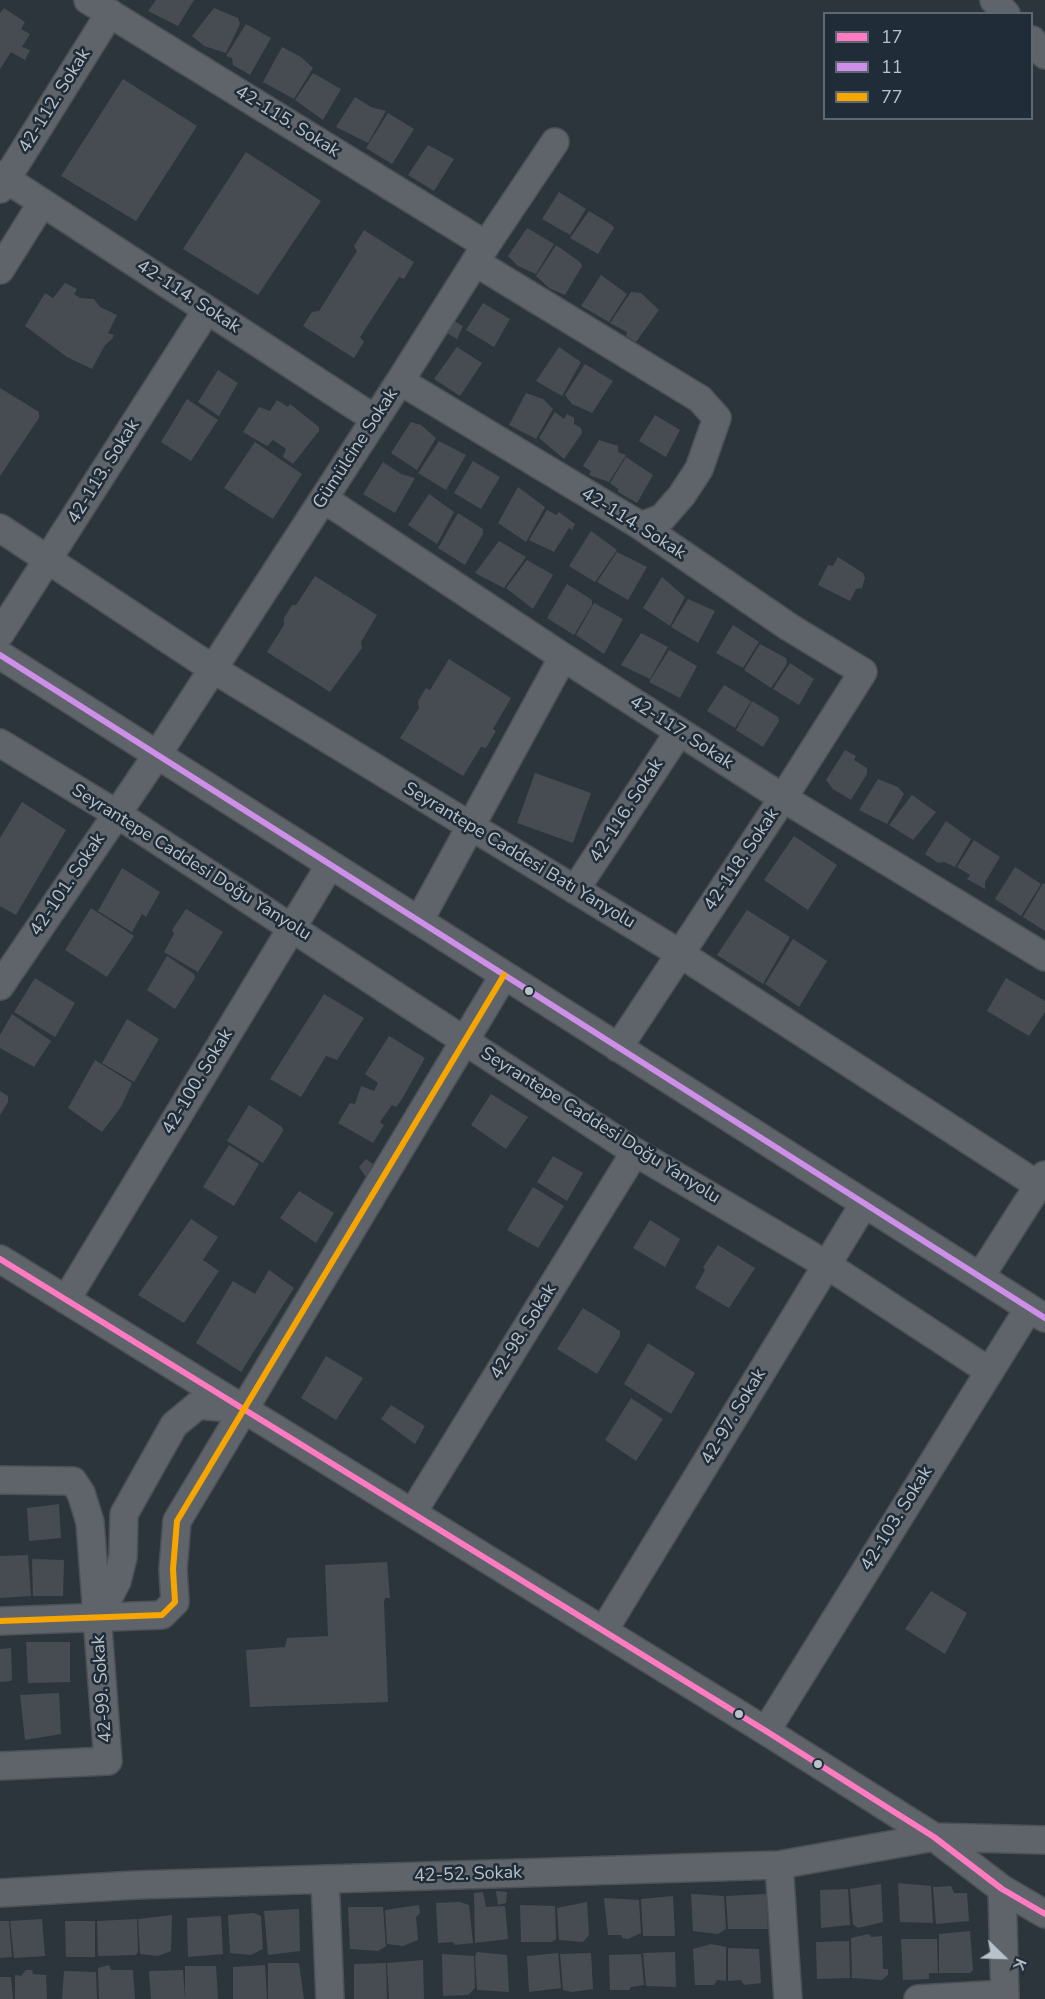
<!DOCTYPE html>
<meta charset="utf-8">
<style>
body{margin:0}
#map{position:relative;width:1045px;height:1999px;overflow:hidden;background:#2d353c;font-family:"Nunito Sans",sans-serif}
canvas{display:block}
.legend{position:absolute;left:823px;top:12px;width:210px;height:108px;box-sizing:border-box;background:#202c37;border:2px solid #5d6872;margin:0;padding:8px 10px;list-style:none;font-size:18px;color:#b9c2cb}
.legend li{display:flex;align-items:center;gap:12px;height:30px}
.legend b{width:30px;border:2px solid #5d6872}
.north{position:absolute;left:973px;top:1927px;width:60px;height:60px;-webkit-text-stroke:4px #202c37;paint-order:stroke;rotate:113deg;font-size:16px;font-weight:700;line-height:24px;text-align:center;color:#b9c2cb}
.north::after{content:'';display:block;margin:auto;width:21px;height:27px;background:#b9c2cb;clip-path:polygon(50% 0,100% 100%,50% 72%,0 100%)}
</style>
<div id="map">
<canvas width="1045" height="1999"></canvas>
<ul class="legend">
<li><b style="height:8px;background:#fe7ac1"></b>17</li>
<li><b style="height:8px;background:#ce8fe9"></b>11</li>
<li><b style="height:8px;background:#f7a600"></b>77</li>
</ul>
<div class="north">K</div>
</div>
<script>
const context = document.querySelector('canvas').getContext('2d');
context.lineJoin = 'round';
function paint(path, color) { context.fillStyle = color; context.fill(path, 'evenodd'); }
const toPath = rows => new Path2D(rows.map(r => 'M' + r).join(''));
function stroke(path, color, width, dash) { context.strokeStyle = color; context.lineWidth = width; context.lineCap = dash ? 'butt' : 'round'; context.setLineDash(dash || []); context.stroke(path); }
function label(font, color, halo, rows, align = 'center') {
  context.font = font + ' "Nunito Sans",sans-serif'; context.lineWidth = 5; context.setLineDash([]); context.textBaseline = 'middle'; context.strokeStyle = halo; context.fillStyle = color; for (const [text, x, y, turn = 0] of rows) {
    context.save(); context.translate(x, y); context.rotate((+turn || 0) * Math.PI / 180); context.textAlign = isNaN(turn) ? turn : align; if (halo) context.strokeText(text, 0, 0); context.fillText(text, 0, 0); context.restore();
  }
}
paint(toPath([
 [156,0,194,0,178,26,148,11],
 [4,8,25,22,21,29,30,34,22,47,30,50,25,60,11,52,0,69,0,13],
 [214,8,238,18,240,24,226,53,204,46,192,36],
 [246,24,271,38,250,75,233,65,232,58,226,56],
 [282,47,301,57,313,68,294,99,263,82],
 [313,73,341,89,323,120,295,100],
 [123,79,197,126,136,221,61,176],
 [355,97,371,107,386,111,368,143,336,127],
 [388,113,414,129,392,164,366,148],
 [428,145,454,159,434,191,408,175],
 [246,152,321,201,258,295,183,249],
 [559,192,586,209,570,235,542,219],
 [589,211,612,225,614,228,598,254,570,238],
 [527,228,554,244,536,274,518,266,508,256],
 [364,230,414,262,404,279,399,277,360,337,364,342,354,358,303,326,312,312,319,311,357,251,354,246],
 [556,245,580,262,582,266,565,295,549,288,536,276],
 [601,275,627,294,609,322,581,306],
 [65,283,77,289,74,294,80,298,94,299,100,307,117,315,108,333,114,335,112,339,105,345,92,369,67,357,25,326,45,293,53,298],
 [631,292,641,293,659,310,636,342,626,336,627,332,610,323],
 [483,303,510,319,494,347,466,330],
 [445,316,463,326,457,339,439,328],
 [457,347,482,363,460,396,434,379],
 [559,347,581,362,562,396,536,381],
 [585,364,613,381,592,413,572,404,565,395],
 [218,370,238,383,219,416,198,402],
 [0,388,39,412,39,418,0,476],
 [526,393,543,399,553,409,536,439,509,425],
 [187,399,218,420,191,461,161,442],
 [277,400,288,407,290,404,319,427,319,431,293,464,283,457,286,449,273,440,267,446,243,432,259,407,270,411],
 [555,412,564,419,567,414,574,418,574,424,581,428,582,433,564,459,539,438],
 [655,415,680,430,666,457,639,441],
 [411,422,421,425,436,438,417,470,391,453],
 [599,440,618,446,618,452,626,455,609,482,589,475,591,471,583,466],
 [439,441,466,455,446,490,418,473],
 [255,442,302,474,273,519,224,488],
 [626,457,653,475,637,503,618,492,618,489,610,483],
 [473,461,500,477,481,509,454,493],
 [383,462,401,474,415,478,395,513,363,494],
 [518,487,545,507,526,542,498,523],
 [429,494,454,512,437,544,408,525],
 [547,510,556,515,559,512,575,524,572,530,569,528,554,552,529,540],
 [458,513,483,529,483,534,465,565,438,548],
 [591,531,617,550,595,582,569,566],
 [499,541,526,557,504,588,475,573],
 [617,552,647,567,628,600,597,582],
 [838,557,863,573,865,578,862,588,856,589,850,601,818,585,828,565,833,566],
 [527,560,553,575,533,609,506,588],
 [315,576,377,615,361,642,362,648,330,692,267,652,284,625,284,618,292,605,296,605],
 [662,577,685,597,670,626,643,608],
 [567,584,592,600,592,605,574,635,547,618],
 [688,599,715,611,698,643,671,627],
 [594,603,623,619,604,654,576,635],
 [733,625,759,642,743,668,716,653],
 [641,633,668,647,650,679,621,665],
 [760,644,786,658,787,664,771,688,744,670],
 [669,650,697,666,680,698,649,682],
 [449,659,511,698,493,729,496,731,486,748,481,747,463,776,400,738,419,708,418,701,426,688,430,690],
 [790,663,814,679,799,705,773,689],
 [724,685,751,701,735,728,707,711],
 [752,701,778,717,779,721,763,747,736,730],
 [845,750,856,756,854,760,867,768,867,774,851,800,833,789,826,780],
 [535,773,591,793,573,843,517,823],
 [878,779,898,787,904,794,887,824,859,810],
 [912,795,936,812,913,840,889,825],
 [22,802,66,830,16,915,0,906,0,838],
 [946,821,971,839,955,867,944,862,938,863,925,854],
 [794,836,837,865,808,910,764,880],
 [974,840,1000,857,985,882,985,889,967,879,970,875,957,867],
 [1015,867,1041,884,1021,916,995,899],
 [122,868,160,892,146,917,142,914,132,932,98,911],
 [1043,883,1045,884,1045,931,1023,917],
 [91,908,134,936,107,977,65,950],
 [186,909,223,932,198,972,164,952,174,934,172,930],
 [747,910,790,937,763,984,717,955],
 [793,939,827,961,799,1007,765,984],
 [167,956,194,974,195,978,175,1009,147,990],
 [35,978,75,1003,55,1037,14,1012],
 [1006,978,1045,1001,1045,1012,1029,1036,987,1011],
 [324,994,364,1018,337,1060,326,1056,301,1097,270,1079],
 [12,1014,51,1041,34,1067,0,1048,0,1035],
 [127,1019,159,1039,134,1082,102,1063],
 [389,1036,425,1058,402,1099,396,1107,392,1105,380,1122,384,1125,373,1143,338,1123,350,1103,355,1104,361,1086,374,1091,378,1083,365,1074],
 [95,1060,132,1083,121,1107,102,1132,68,1108],
 [0,1091,8,1096,8,1102,0,1115],
 [491,1094,528,1117,506,1149,471,1125],
 [249,1105,282,1127,283,1131,263,1163,227,1141],
 [229,1145,259,1164,234,1206,203,1187],
 [553,1156,583,1173,567,1201,537,1182],
 [366,1159,373,1164,366,1177,359,1167],
 [533,1187,564,1206,538,1248,507,1230],
 [299,1191,334,1213,316,1243,280,1218],
 [191,1219,218,1237,203,1260,219,1271,184,1323,138,1295],
 [650,1220,680,1239,665,1267,633,1248],
 [718,1245,755,1268,729,1308,695,1288,705,1270,703,1267],
 [269,1270,294,1288,241,1372,196,1343,233,1281,255,1294],
 [583,1308,620,1331,620,1336,597,1374,557,1349],
 [648,1343,695,1373,671,1414,624,1384],
 [326,1356,363,1378,336,1420,301,1398],
 [631,1398,663,1419,636,1461,605,1440],
 [391,1405,425,1426,415,1444,381,1419],
 [59,1504,61,1538,29,1541,27,1508],
 [28,1555,31,1596,0,1598,0,1556],
 [32,1559,64,1560,63,1596,33,1596],
 [387,1562,390,1598,385,1598,384,1602,388,1702,250,1707,246,1650,285,1647,287,1638,328,1636,325,1565],
 [931,1591,967,1613,945,1654,905,1629],
 [26,1642,70,1642,70,1682,28,1683],
 [11,1648,12,1679,11,1681,0,1682,0,1649],
 [59,1693,61,1734,25,1740,20,1695],
 [898,1883,931,1886,933,1923,900,1922],
 [881,1884,883,1922,858,1928,853,1924,850,1889],
 [951,1886,954,1893,967,1893,969,1921,936,1924,933,1887],
 [848,1889,850,1925,821,1928,820,1890],
 [496,1891,507,1892,506,1903,498,1905],
 [483,1892,486,1907,505,1906,508,1939,475,1943,474,1893],
 [691,1894,724,1896,726,1929,718,1934,693,1931],
 [766,1894,768,1929,728,1929,726,1896],
 [673,1896,675,1936,643,1936,641,1899],
 [604,1898,639,1900,641,1933,628,1939,622,1938,622,1935,608,1935],
 [460,1902,469,1905,473,1943,455,1945,453,1942,438,1943,436,1903],
 [587,1902,589,1935,583,1942,559,1940,557,1908],
 [419,1905,420,1913,416,1917,418,1940,403,1946,387,1944,385,1910],
 [520,1905,555,1906,556,1939,552,1942,521,1942],
 [348,1907,383,1907,386,1946,378,1951,350,1949],
 [299,1909,300,1951,268,1955,264,1911],
 [254,1913,261,1916,263,1949,251,1955,230,1953,228,1915],
 [172,1915,171,1951,158,1956,140,1954,138,1919],
 [221,1916,223,1954,188,1957,187,1918],
 [42,1919,45,1956,14,1958,10,1921],
 [137,1919,138,1952,136,1955,98,1956,97,1921],
 [0,1921,9,1921,12,1957,0,1958],
 [65,1921,95,1921,95,1957,66,1957],
 [970,1931,973,1970,970,1973,939,1973,939,1934],
 [869,1934,871,1937,882,1936,883,1969,888,1969,888,1975,882,1980,852,1978,851,1938],
 [901,1939,937,1939,938,1973,929,1973,929,1979,903,1980],
 [849,1941,850,1978,817,1979,816,1942],
 [711,1944,726,1947,726,1981,717,1980,714,1985,695,1985,693,1949],
 [728,1948,759,1949,761,1983,744,1985,741,1980,728,1981],
 [477,1952,507,1955,509,1992,477,1990,475,1956],
 [675,1952,676,1987,646,1986,643,1953],
 [558,1953,561,1988,529,1992,527,1956],
 [591,1953,593,1989,572,1992,563,1990,560,1954],
 [442,1954,474,1956,475,1988,468,1995,443,1996],
 [641,1954,644,1985,631,1987,629,1990,610,1990,609,1955],
 [423,1960,424,1999,389,1999,387,1963],
 [268,1963,299,1963,304,1999,268,1999],
 [386,1963,387,1999,354,1999,354,1964],
 [109,1965,111,1970,133,1970,135,1999,99,1999,98,1968],
 [265,1965,267,1999,233,1999,233,1967],
 [185,1966,216,1966,218,1999,185,1999],
 [26,1970,32,1970,33,1974,46,1975,47,1999,15,1999,15,1975,21,1976],
 [183,1970,185,1999,151,1999,149,1971],
 [64,1971,96,1972,97,1999,62,1999],
 [0,1977,11,1977,13,1999,0,1999]
]), '#464c52');
const minor = toPath([
 [88,0,486,245],
 [994,0,1006,14],
 [1032,40,1045,55],
 [0,175,375,419],
 [0,189,110,13],
 [475,262,700,399,717,418,699,469,682,495,662,518,641,526],
 [0,270,42,203],
 [400,381,641,526,789,627,863,672,783,798,618,1048],
 [324,499,563,657,783,798,1045,957],
 [0,528,213,669,679,953,1038,1185],
 [0,634,207,310],
 [0,655,1045,1318],
 [0,743,117,814,635,1152,827,1265,989,1371],
 [575,890,679,732],
 [419,921,563,657],
 [0,986,157,755,400,381,486,245,555,142],
 [0,1259,766,1731,934,1837,1002,1889,1045,1914],
 [980,1277,1045,1175],
 [66,1300,330,865],
 [0,1480,73,1481,81,1493,90,1522,108,1761,0,1766],
 [413,1512,635,1152],
 [98,1618,117,1581,123,1557,124,1514,174,1425,198,1405,239,1409],
 [0,1621,162,1615,175,1602,173,1569,177,1521,504,975],
 [604,1630,864,1204],
 [766,1731,1029,1308],
 [779,1865,788,1999],
 [325,1879,330,1999],
 [1002,1889,1005,1999],
 [0,1893,136,1885,779,1865,934,1837,1045,1840],
 [918,1999,1005,1994]
]);
stroke(minor, '#4c5156', 30);
stroke(minor, '#5e6469', 27);
stroke(toPath([
 [0,1259,766,1731,934,1837,1002,1889,1045,1914]
]), '#fe7ac1', 6);
stroke(toPath([
 [0,655,1045,1318]
]), '#ce8fe9', 6);
stroke(toPath([
 [0,1621,162,1615,175,1602,173,1569,177,1521,504,975]
]), '#f7a600', 6);
for (const [x, y, r, color] of [
 [529,991,5,"#b9c2cb"],
 [739,1714,5,"#b9c2cb"],
 [818,1764,5,"#b9c2cb"]
]) { const dot = new Path2D(); dot.arc(x, y, r, 0, 2 * Math.PI); context.fillStyle = color; context.fill(dot); stroke(dot, '#202c37', 2); }
label('18px', '#b9c2cb', '#202c37', [
 ["42-112. Sokak",55,101,-58],
 ["42-115. Sokak",287,122,32],
 ["42-114. Sokak",188,297,33],
 ["Gümülcine Sokak",356,449,-57],
 ["42-113. Sokak",104,472,-58],
 ["42-114. Sokak",633,524,32],
 ["42-117. Sokak",681,733,33],
 ["42-116. Sokak",627,811,-57],
 ["Seyrantepe Caddesi Batı Yanyolu",519,856,31],
 ["42-118. Sokak",742,860,-56],
 ["Seyrantepe Caddesi Doğu Yanyolu",191,863,32],
 ["42-101. Sokak",68,885,-56],
 ["42-100. Sokak",198,1082,-59],
 ["Seyrantepe Caddesi Doğu Yanyolu",600,1126,32],
 ["42-98. Sokak",524,1332,-58],
 ["42-97. Sokak",734,1417,-59],
 ["42-103. Sokak",897,1519,-58],
 ["42-99. Sokak",103,1689,-94],
 ["42-52. Sokak",468,1875,-2]
]);
</script>
